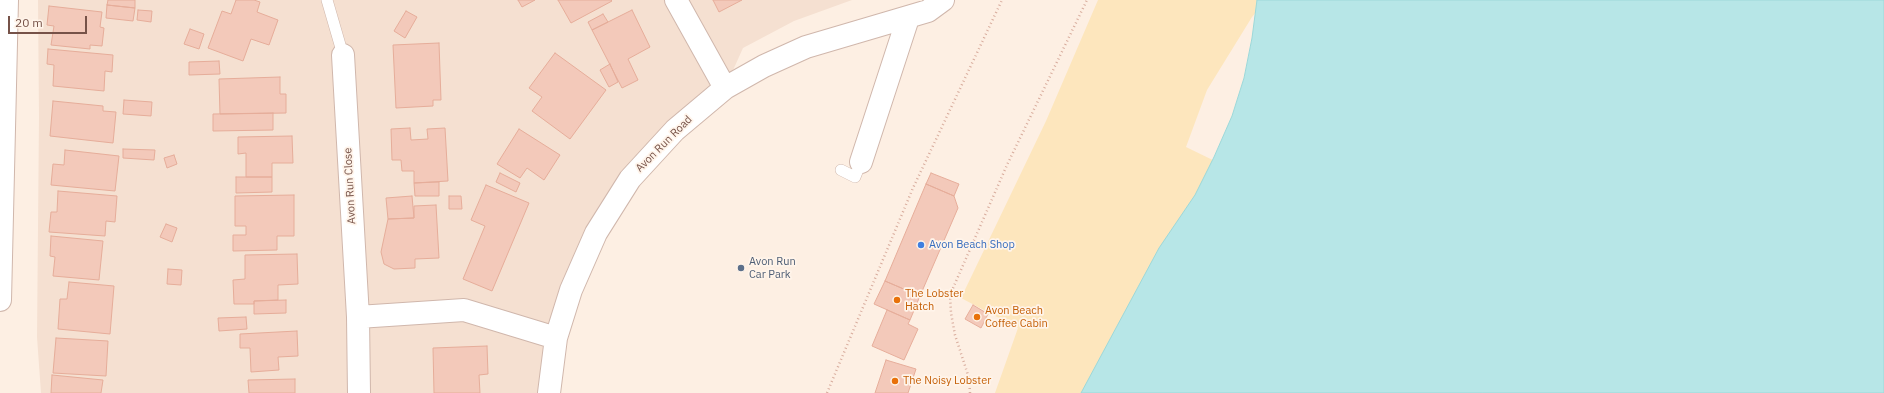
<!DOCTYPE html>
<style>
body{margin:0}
#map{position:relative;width:1884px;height:393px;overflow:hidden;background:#fdefe3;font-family:"IBM Plex Sans",sans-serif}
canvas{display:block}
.scale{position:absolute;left:8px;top:16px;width:79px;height:18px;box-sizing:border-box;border:2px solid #765248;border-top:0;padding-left:5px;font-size:12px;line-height:14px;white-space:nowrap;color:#765248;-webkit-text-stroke:3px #fff4ea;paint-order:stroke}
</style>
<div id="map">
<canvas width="1884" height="393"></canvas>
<div class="scale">20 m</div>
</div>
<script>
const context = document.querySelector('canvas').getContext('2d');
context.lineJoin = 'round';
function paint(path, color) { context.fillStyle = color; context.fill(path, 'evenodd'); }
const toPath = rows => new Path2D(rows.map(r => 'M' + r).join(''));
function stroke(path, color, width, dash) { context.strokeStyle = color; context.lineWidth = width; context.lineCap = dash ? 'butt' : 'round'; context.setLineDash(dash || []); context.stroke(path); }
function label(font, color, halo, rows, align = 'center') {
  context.font = font + ' "IBM Plex Sans",sans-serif'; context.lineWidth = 3.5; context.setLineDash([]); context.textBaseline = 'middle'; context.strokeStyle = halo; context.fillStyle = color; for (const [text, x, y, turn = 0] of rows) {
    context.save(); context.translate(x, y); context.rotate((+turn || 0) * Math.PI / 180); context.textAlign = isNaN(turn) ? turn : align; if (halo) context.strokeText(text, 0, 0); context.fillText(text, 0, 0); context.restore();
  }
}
paint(toPath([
 [38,0,852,0,794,21,743,48,725,88,596,233,549,393,41,393,37,337,39,117]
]), '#f5e0d1');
paint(toPath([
 [1098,0,1267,0,1252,17,1207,90,1186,147,1223,165,1136,393,995,393,1018,328,961,298,1046,121]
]), '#fde6bd');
const water = toPath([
 [1257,0,1884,0,1884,393,1081,393,1159,248,1195,195,1214,157,1232,116,1244,78,1252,38,1257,0]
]);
paint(water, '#b7e6e7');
stroke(water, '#9dd8d9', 1);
const building = toPath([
 [108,0,135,0,135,8,107,5,108,0],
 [236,0,254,0,260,2,257,12,278,20,269,45,251,39,243,61,208,48,222,11,231,14,236,0],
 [518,0,535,0,522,7,518,0],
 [558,0,611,0,612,1,571,23,558,0],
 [713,0,742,0,719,12,713,0],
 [107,5,135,8,133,21,106,18,107,5],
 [49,6,102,12,100,27,104,28,102,46,90,45,90,49,51,45,54,26,47,25,49,6],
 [138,10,152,11,151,22,137,20,138,10],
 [632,10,650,47,628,59,638,80,622,88,592,30,632,10],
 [406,11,417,17,405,38,394,31,406,11],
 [603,14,608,22,592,30,588,22,603,14],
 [190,29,204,34,199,49,184,44,190,29],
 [439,43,441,100,433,100,433,106,396,108,393,45,439,43],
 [48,49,113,55,112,72,105,71,104,91,53,86,54,65,47,64,48,49],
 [555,53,606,90,570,139,532,111,542,97,529,88,555,53],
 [219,61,220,74,189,75,189,62,219,61],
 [610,64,618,82,609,87,600,70,610,64],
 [280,77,280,94,286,94,286,113,220,114,219,79,280,77],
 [124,100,152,102,151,116,123,114,124,100],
 [53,101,103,106,103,111,116,112,113,143,50,136,53,101],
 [273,113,273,130,213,131,213,114,273,113],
 [410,128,411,140,428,139,427,129,445,128,448,181,414,183,414,171,402,171,401,160,392,160,391,129,410,128],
 [519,129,560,155,544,180,527,168,520,178,497,164,519,129],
 [292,136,293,163,272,163,272,177,246,177,246,153,238,154,238,137,292,136],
 [123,149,155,150,154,160,123,158,123,149],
 [65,150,119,156,115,191,51,185,53,164,64,165,65,150],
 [174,155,177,164,167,168,164,158,174,155],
 [500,173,520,183,516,192,496,182,500,173],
 [931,173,959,184,954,196,926,184,931,173],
 [236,177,272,177,272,192,236,193,236,177],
 [439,182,439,196,415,196,414,183,439,182],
 [926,184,954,196,958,208,920,296,885,281,926,184],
 [486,185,529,203,492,291,463,279,485,226,471,220,486,185],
 [58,191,117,196,115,222,106,221,105,236,49,232,51,212,57,212,58,191],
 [294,195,294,236,277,236,277,250,233,251,233,235,246,235,246,226,235,226,235,196,294,195],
 [412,196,414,218,388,219,386,198,412,196],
 [449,196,461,196,462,209,449,209,449,196],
 [436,205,439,258,415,259,415,268,394,269,384,264,381,252,388,219,414,218,414,206,436,205],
 [166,224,177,228,172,242,160,237,166,224],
 [51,236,103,241,99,280,53,276,55,257,50,256,51,236],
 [297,254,298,284,278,285,278,300,254,301,254,304,234,304,233,280,245,279,245,255,297,254],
 [168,269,182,270,181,285,167,284,168,269],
 [885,281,920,296,910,320,874,304,885,281],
 [69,282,114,286,110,334,58,329,60,299,67,299,69,282],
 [286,300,286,313,254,314,254,301,286,300],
 [973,305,988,314,981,328,965,319,973,305],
 [887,310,910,320,908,324,918,329,904,360,872,346,887,310],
 [246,317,247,329,219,331,218,318,246,317],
 [297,331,298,356,278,357,279,370,251,372,250,348,240,348,240,334,297,331],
 [56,338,108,341,106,376,53,373,56,338],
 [487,346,488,374,479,375,480,393,434,393,433,348,487,346],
 [886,360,916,369,908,393,875,393,886,360],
 [52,375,103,380,101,393,51,393,52,375],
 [295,379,295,393,249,393,248,380,295,379]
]);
paint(building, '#f3c9ba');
stroke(building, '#e6ad9a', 1);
const service = toPath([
 [327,0,343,55],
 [841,170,855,177,861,162]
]);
const minor = toPath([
 [676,0,725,88],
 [343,55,358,317,359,393],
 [861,162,908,18],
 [358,317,464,310,556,338],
 [549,393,556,338,571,290,596,233,630,179,675,130,725,88,764,66,806,47,928,11,943,0]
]);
const tertiary = toPath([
 [0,300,7,0]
]);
stroke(service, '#d0b7ac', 12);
stroke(minor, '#d0b7ac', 24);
stroke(tertiary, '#d0b7ac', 24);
stroke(toPath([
 [827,393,913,188,1002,0],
 [970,393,969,378,955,335,951,313,950,295,1007,165,1087,0]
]), '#d8ac9d', 2.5, [1, 3]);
stroke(service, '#fff', 11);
stroke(minor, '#fff', 22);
stroke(tertiary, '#fff', 22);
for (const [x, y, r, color] of [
 [921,245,4,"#3f7fe0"],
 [741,268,4,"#5c6f8a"],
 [897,300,4,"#e8710a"],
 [977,317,4,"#e8710a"],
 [895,381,4,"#e8710a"]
]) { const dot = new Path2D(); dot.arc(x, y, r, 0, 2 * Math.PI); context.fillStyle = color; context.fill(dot); stroke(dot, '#fff4ea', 1.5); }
label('11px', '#765248', '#fff4ea', [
 ["Avon Run Road",664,144,-45],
 ["Avon Run Close",350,186,-93]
]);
label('11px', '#366cbe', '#fff4ea', [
 ["Avon Beach Shop",929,245]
], 'left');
label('11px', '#4e5e75', '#fff4ea', [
 ["Avon Run",749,262],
 ["Car Park",749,275]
], 'left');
label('11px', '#c56008', '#fff4ea', [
 ["The Lobster",905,294],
 ["Hatch",905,307],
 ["Avon Beach",985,311],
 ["Coffee Cabin",985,324],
 ["The Noisy Lobster",903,381]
], 'left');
</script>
